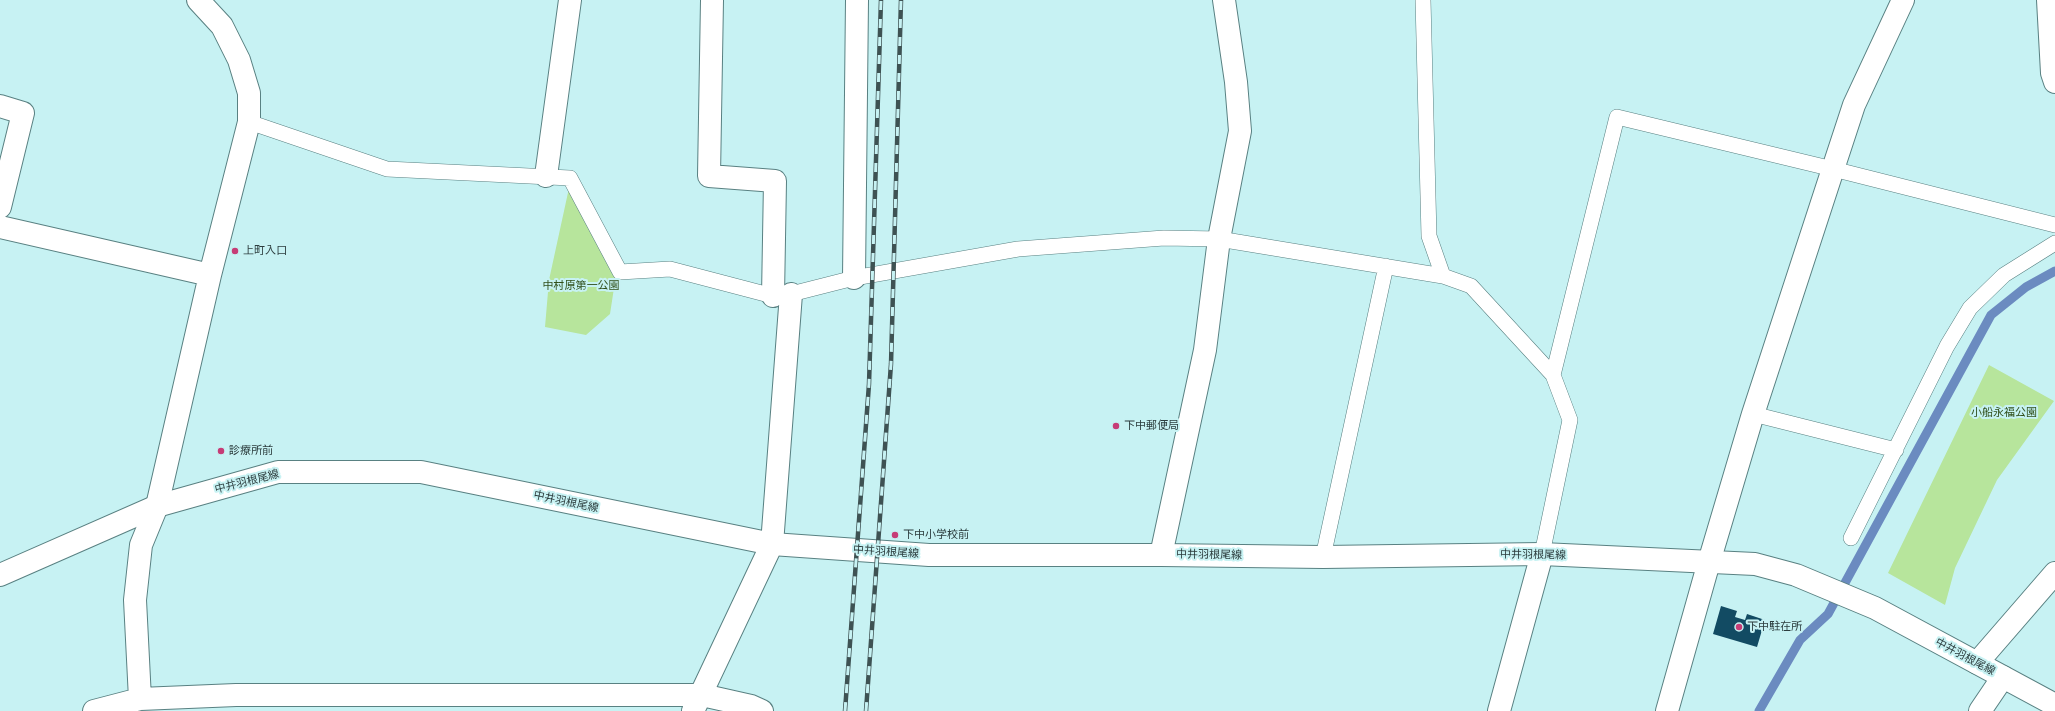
<!DOCTYPE html>
<meta charset="utf-8">
<style>
body{margin:0}
canvas{display:block;background:#c7f2f3}
</style>
<canvas width="2055" height="711"></canvas>
<script>
const context = document.querySelector('canvas').getContext('2d');
context.lineJoin = 'round';
function paint(path, color) { context.fillStyle = color; context.fill(path, 'evenodd'); }
const toPath = rows => new Path2D(rows.map(r => 'M' + r).join(''));
function stroke(path, color, width, dash) { context.strokeStyle = color; context.lineWidth = width; context.lineCap = dash ? 'butt' : 'round'; context.setLineDash(dash || []); context.stroke(path); }
function label(font, color, halo, rows, align = 'center') {
  context.font = font + ' Arial,"Noto Sans JP",sans-serif'; context.lineWidth = 4; context.setLineDash([]); context.textBaseline = 'middle'; context.strokeStyle = halo; context.fillStyle = color; for (const [text, x, y, turn = 0] of rows) {
    context.save(); context.translate(x, y); context.rotate((+turn || 0) * Math.PI / 180); context.textAlign = isNaN(turn) ? turn : align; if (halo) context.strokeText(text, 0, 0); context.fillText(text, 0, 0); context.restore();
  }
}
paint(toPath([
 [569,188,616,275,610,314,586,335,545,327,549,280],
 [1989,365,2054,401,1997,480,1955,568,1945,605,1888,573]
]), '#b7e59c');
stroke(toPath([
 [1759,711,1800,640,1828,614,1991,315,2026,287,2055,271]
]), '#6b8bc0', 9);
paint(toPath([
 [1721,606,1737,611,1735,617,1745,620,1747,614,1765,620,1757,647,1713,634]
]), '#124b63');
const service = toPath([
 [1423,0,1429,236,1443,276],
 [249,122,387,169,570,178,620,272,670,269,773,296,791,294,854,278,1018,249,1164,238,1219,239,1443,276,1471,286,1553,375,1570,420,1542,554],
 [1553,375,1617,117,1833,169,2055,225],
 [1753,414,1896,450],
 [1851,538,1947,346,1970,308,2004,275,2055,243],
 [1323,557,1386,266]
]);
const minor = toPath([
 [712,0,709,176,775,181,773,296],
 [2048,0,2052,73,2055,82],
 [0,106,23,113,0,207],
 [546,176,570,0],
 [0,227,210,275],
 [854,278,857,0],
 [1161,555,1205,350,1219,239,1240,131,1236,82,1224,0],
 [1977,663,2055,573],
 [140,699,135,600,141,545,157,506,210,275,249,122,249,93,239,60,222,26,198,0],
 [94,711,140,699,236,695,702,695,751,706,762,711],
 [693,711,772,544,791,294],
 [1499,711,1542,554],
 [1667,711,1709,562,1753,414,1833,169,1854,105,1903,0],
 [1980,711,2003,677]
]);
const secondary = toPath([
 [0,575,157,506,278,472,421,472,772,544,929,555,1161,555,1323,557,1542,554,1755,564,1796,575,1875,608,2055,705]
]);
stroke(service, '#598182', 16);
stroke(minor, '#598182', 24);
stroke(secondary, '#598182', 24);
stroke(service, '#fff', 15);
stroke(minor, '#fff', 22);
stroke(secondary, '#fff', 22);
const rail = toPath([
 [845,711,869,384,881,0],
 [866,711,891,364,901,0]
]);
stroke(rail, '#3e5253', 4.5);
stroke(rail, '#c7f2f3', 3, [9]);
for (const [x, y, r, color] of [
 [235,251,4,"#c63c76"],
 [1116,426,4,"#c63c76"],
 [221,451,4,"#c63c76"],
 [895,535,4,"#c63c76"],
 [1739,627,4,"#c63c76"]
]) { const dot = new Path2D(); dot.arc(x, y, r, 0, 2 * Math.PI); context.fillStyle = color; context.fill(dot); stroke(dot, '#c7f2f3', 1.5); }
label('11px', '#2c3d3e', '#c7f2f3', [
 ["上町入口",243,251],
 ["下中郵便局",1124,426],
 ["診療所前",229,451],
 ["下中小学校前",903,535],
 ["下中駐在所",1747,627]
], 'left');
label('11px', '#314f1b', '#c7f2f3', [
 ["中村原第一公園",581,286],
 ["小船永福公園",2004,413]
]);
label('11px', '#2c3d3e', '#c7f2f3', [
 ["中井羽根尾線",247,482,-14],
 ["中井羽根尾線",566,502,12],
 ["中井羽根尾線",886,552,4],
 ["中井羽根尾線",1209,555,1],
 ["中井羽根尾線",1533,555,1],
 ["中井羽根尾線",1965,657,28]
]);
</script>
